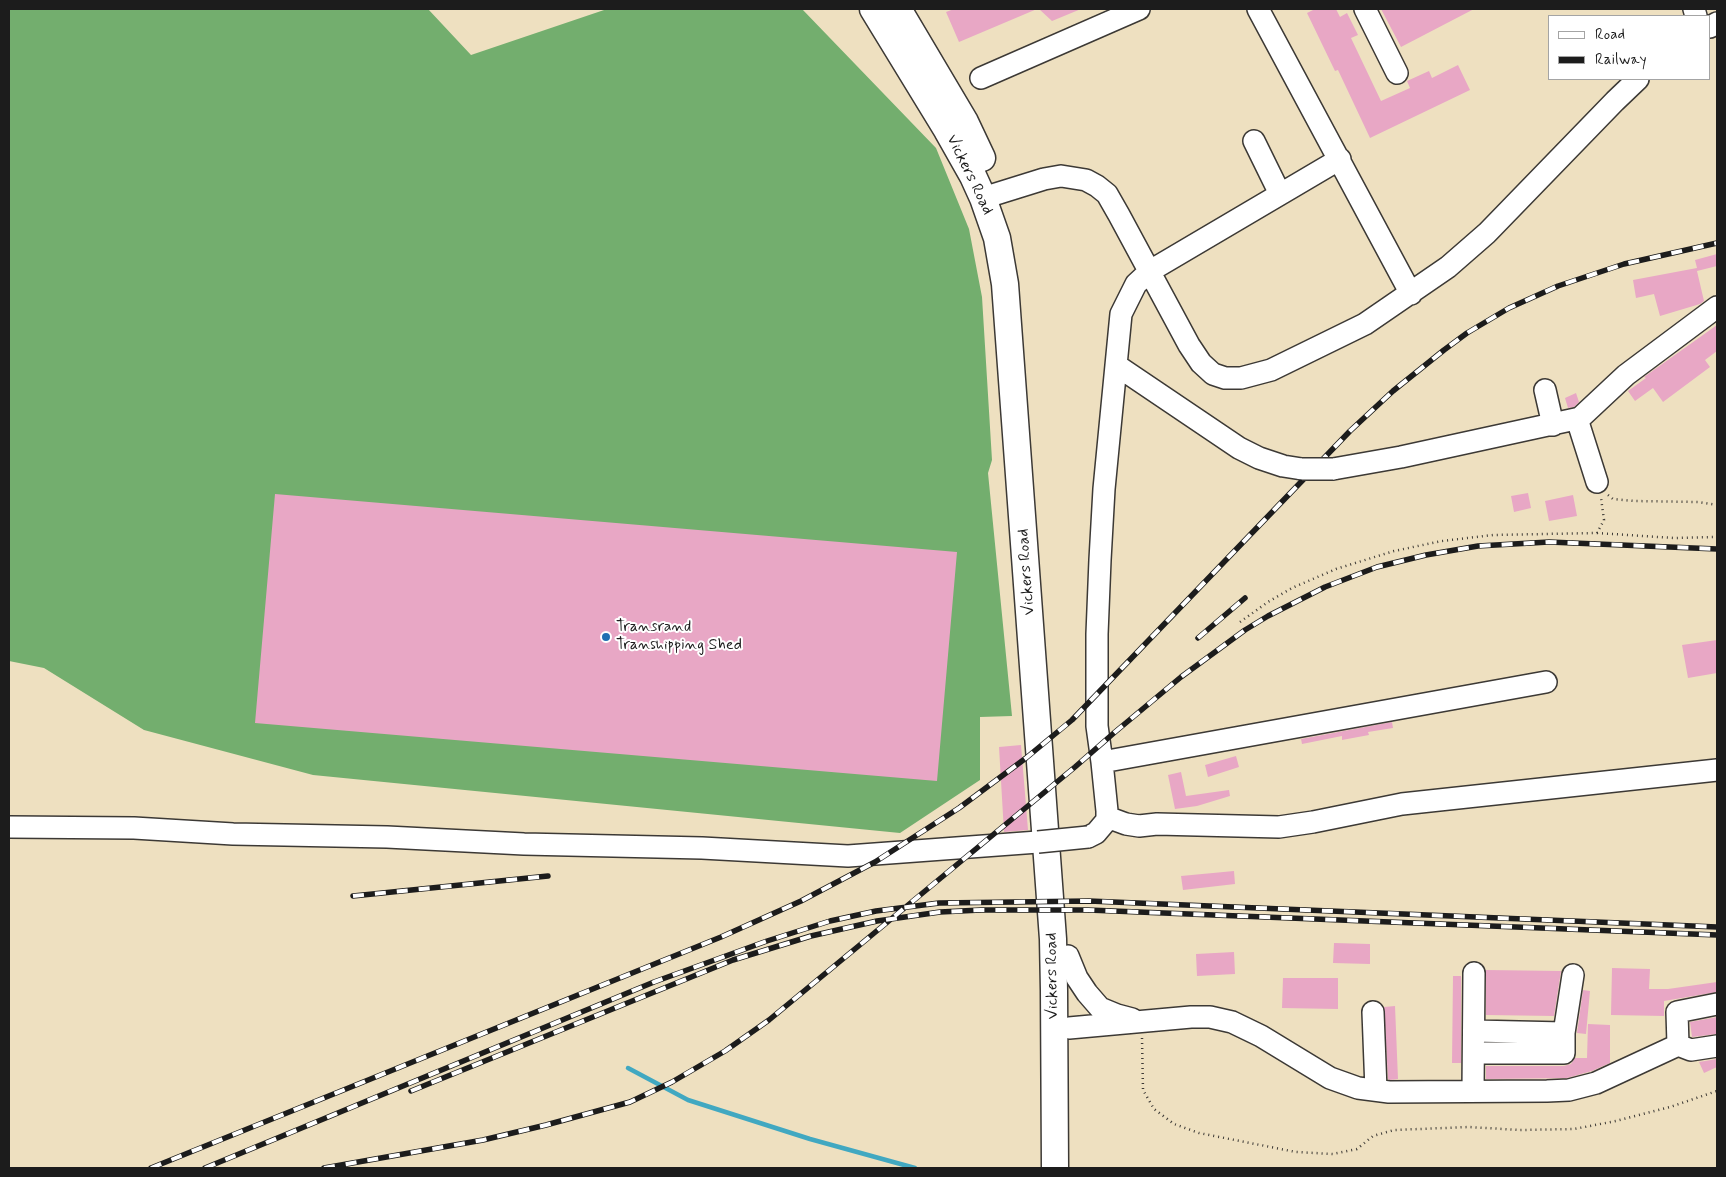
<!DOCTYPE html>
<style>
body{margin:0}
#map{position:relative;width:1726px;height:1177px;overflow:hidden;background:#eee0c0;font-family:Mynerve,sans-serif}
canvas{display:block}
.frame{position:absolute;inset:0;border:10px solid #1c1c1c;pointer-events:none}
.legend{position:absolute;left:1548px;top:15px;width:162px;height:65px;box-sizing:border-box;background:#fff;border:1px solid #a4a4a4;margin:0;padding:6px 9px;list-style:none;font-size:15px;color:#1c1c1c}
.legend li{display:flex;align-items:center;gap:10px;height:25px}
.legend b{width:25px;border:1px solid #a4a4a4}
</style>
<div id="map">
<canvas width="1726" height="1177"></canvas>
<div class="frame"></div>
<ul class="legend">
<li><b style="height:6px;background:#fff"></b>Road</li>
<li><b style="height:6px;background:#1c1c1c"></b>Railway</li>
</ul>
</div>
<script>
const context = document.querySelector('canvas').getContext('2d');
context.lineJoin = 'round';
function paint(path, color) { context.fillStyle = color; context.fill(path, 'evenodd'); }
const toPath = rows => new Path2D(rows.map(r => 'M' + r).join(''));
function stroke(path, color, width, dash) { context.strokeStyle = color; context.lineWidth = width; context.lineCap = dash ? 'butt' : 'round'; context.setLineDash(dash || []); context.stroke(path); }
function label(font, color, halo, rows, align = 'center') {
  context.font = font + ' Mynerve,sans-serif'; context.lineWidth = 4; context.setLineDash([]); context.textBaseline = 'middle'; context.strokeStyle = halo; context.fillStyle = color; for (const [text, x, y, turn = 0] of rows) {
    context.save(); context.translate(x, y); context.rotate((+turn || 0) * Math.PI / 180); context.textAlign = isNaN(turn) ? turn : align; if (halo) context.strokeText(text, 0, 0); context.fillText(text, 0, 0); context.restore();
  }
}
paint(toPath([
 [9,9,428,9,471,55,607,9,802,9,936,148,969,229,982,297,992,460,988,473,1012,716,980,717,980,780,900,833,313,775,144,730,44,668,9,661]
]), '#73ae6e');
stroke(toPath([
 [628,1068,688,1100,810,1139,915,1168]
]), '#41a8c1', 4.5);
paint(toPath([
 [954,9,1037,9,959,42,946,12],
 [1039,9,1081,9,1052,21],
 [1315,9,1336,9,1340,17,1347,13,1358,35,1351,38,1381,101,1410,88,1407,81,1429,71,1432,78,1458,65,1470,90,1370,138,1338,70,1335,71,1307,13],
 [1381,9,1474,9,1401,47],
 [1717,254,1717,266,1697,271,1704,301,1700,304,1660,316,1654,294,1636,298,1633,280,1697,268,1695,260],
 [1717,325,1717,351,1705,360,1710,367,1663,402,1653,388,1635,401,1628,391,1646,378,1644,377,1651,372],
 [1576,393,1579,402,1574,407,1568,408,1565,398],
 [1528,493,1531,508,1514,512,1511,496],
 [275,494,957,552,937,781,255,723],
 [1573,495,1577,516,1549,521,1545,501],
 [1717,640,1717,673,1688,678,1682,645],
 [1392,722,1393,728,1368,732,1369,735,1342,740,1342,736,1302,744,1301,739],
 [1021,745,1028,830,1004,832,999,747],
 [1236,756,1239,767,1208,777,1205,765],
 [1181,772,1186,796,1229,790,1230,796,1197,806,1175,809,1168,775],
 [1234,871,1235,884,1183,890,1181,876],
 [1334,943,1370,944,1370,964,1333,963],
 [1234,952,1235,974,1197,976,1196,954],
 [1612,968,1650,969,1649,989,1668,989,1717,982,1717,992,1664,1001,1664,1016,1611,1015],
 [1486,970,1561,971,1554,1016,1486,1015],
 [1453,976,1461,976,1461,1063,1452,1063],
 [1283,978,1338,978,1338,1009,1282,1008],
 [1583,990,1590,991,1586,1034,1577,1033],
 [1395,1006,1398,1079,1390,1080,1388,1079,1384,1007],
 [1717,1017,1717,1034,1692,1037,1690,1022],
 [1588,1024,1610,1025,1610,1063,1592,1071,1567,1078,1486,1079,1486,1066,1564,1066,1571,1064,1575,1058,1587,1058],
 [1717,1059,1717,1067,1704,1073,1699,1062]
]), '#e8a7c5');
const minor = toPath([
 [1258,9,1411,294],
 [1365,9,1397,73],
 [1694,9,1696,16],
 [1710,27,1717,23],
 [981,78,1139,9],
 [1254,141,1280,194],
 [983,198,1044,179,1061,176,1086,180,1097,186,1107,194,1119,215,1189,345,1201,363,1213,374,1225,378,1241,378,1271,370,1365,324,1448,267,1487,233,1615,101,1638,79],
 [1116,365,1239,448,1259,458,1283,466,1302,469],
 [1545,390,1553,425],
 [1577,419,1597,482],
 [1333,469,1401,457,1580,418,1626,375,1717,307],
 [1102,762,1097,726,1097,634,1100,560,1104,489,1121,314,1136,284,1150,271,1340,159],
 [1107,817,1126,824,1139,826,1157,824,1279,827,1313,822,1402,804,1717,770],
 [9,827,134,828,233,834,387,837,524,844,702,848,848,856,1038,842],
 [1088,837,1096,833,1107,820,1107,811,1102,762,1546,682],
 [1068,956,1077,978,1087,993,1100,1008,1117,1015,1132,1019],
 [1373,1012,1376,1090],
 [1069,1028,1191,1017,1210,1017,1232,1022,1261,1036,1330,1078,1358,1088,1389,1092,1547,1091,1569,1090,1596,1083,1678,1045,1677,1012,1717,1004],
 [1474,1031,1564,1033],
 [1678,1045,1691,1050,1717,1046],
 [1474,1053,1564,1053,1564,1033,1573,975],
 [1473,1091,1474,973]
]);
const major = toPath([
 [873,9,947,130,973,176,983,198,997,238,1005,284,1053,939,1054,991,1055,1168],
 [898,9,965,122,982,158]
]);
stroke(minor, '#3c3935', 24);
stroke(major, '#3c3935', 29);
stroke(toPath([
 [1608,495,1613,499,1634,501,1698,502,1717,505],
 [1597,533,1674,538,1717,537],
 [1240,622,1268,602,1292,588,1336,569,1394,551,1442,541,1493,535,1597,533,1604,520,1601,498],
 [1142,1038,1143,1090,1154,1109,1174,1124,1199,1133,1296,1152,1333,1154,1357,1149,1373,1136,1394,1130,1469,1127,1520,1130,1574,1129,1616,1121,1670,1107,1717,1091]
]), '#3c3935', 2.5, [1, 4]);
stroke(minor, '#fff', 21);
stroke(major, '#fff', 26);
const rail = toPath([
 [1198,638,1245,598],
 [353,896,548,876],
 [411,1091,733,960,811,936,877,921,940,912,981,910,1088,910,1717,935],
 [151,1168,721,937,801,901,875,862,959,808,1026,758,1072,720,1350,431,1393,391,1444,350,1467,333,1509,308,1558,286,1624,264,1717,243],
 [205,1168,654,982,767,941,830,921,876,911,939,903,1089,901,1717,927],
 [324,1168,483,1140,546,1125,630,1102,672,1082,725,1051,769,1020,1075,767,1115,732,1181,677,1245,630,1268,616,1325,587,1377,567,1426,555,1478,546,1549,542,1717,549]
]);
stroke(rail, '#1c1c1c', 5.5);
stroke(rail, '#fff', 4, [11]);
const minorBridge = toPath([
 [1302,469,1333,469],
 [1038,842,1088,837]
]);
stroke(minorBridge, '#3c3935', 24, []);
stroke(minorBridge, '#fff', 21);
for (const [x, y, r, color] of [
 [606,637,5,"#1f6fb2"]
]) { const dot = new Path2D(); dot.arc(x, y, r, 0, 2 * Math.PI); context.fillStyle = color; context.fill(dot); stroke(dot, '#fff', 2); }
label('16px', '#1c1c1c', '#fff', [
 ["Vickers Road",969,175,64],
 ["Vickers Road",1027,572,-94],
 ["Vickers Road",1053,976,-91]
]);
label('16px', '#1c1c1c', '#fff', [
 ["Transrand",616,628],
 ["Transhipping Shed",616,646]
], 'left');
</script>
